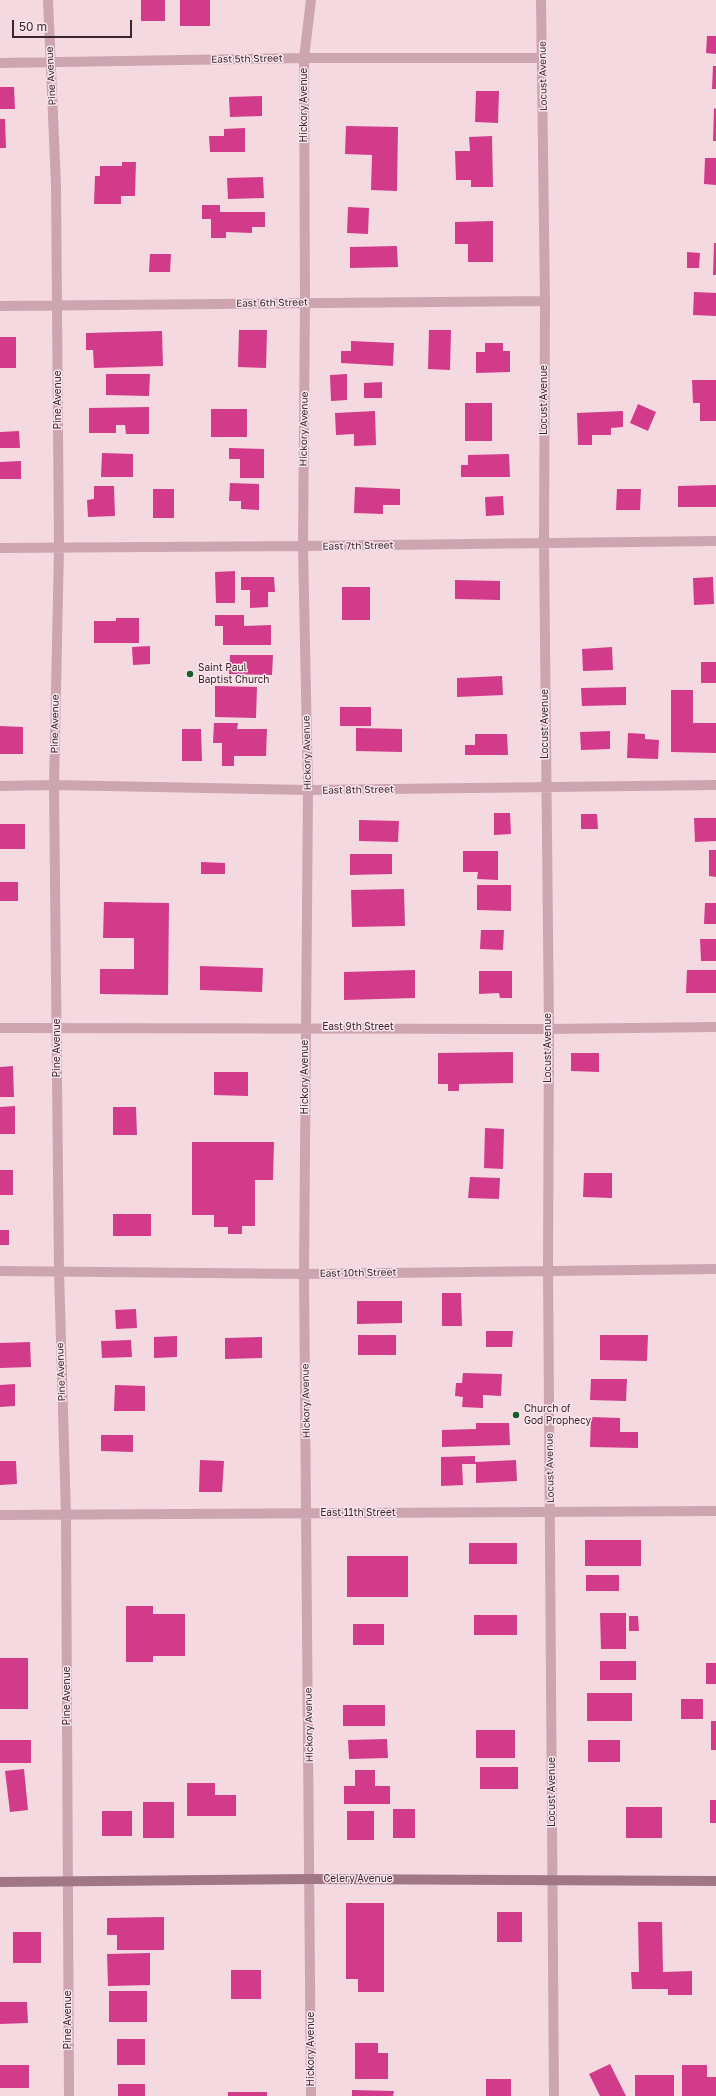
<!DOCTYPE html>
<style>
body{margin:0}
#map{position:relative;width:716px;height:2096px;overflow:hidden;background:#f4dae0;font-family:"Golos Text",sans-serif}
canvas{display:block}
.scale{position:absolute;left:12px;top:20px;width:120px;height:18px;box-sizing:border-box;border:2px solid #38272f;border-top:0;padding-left:5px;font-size:12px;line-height:14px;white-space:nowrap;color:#38272f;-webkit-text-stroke:3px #fbe7eb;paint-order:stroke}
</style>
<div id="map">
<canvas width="716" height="2096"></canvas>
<div class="scale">50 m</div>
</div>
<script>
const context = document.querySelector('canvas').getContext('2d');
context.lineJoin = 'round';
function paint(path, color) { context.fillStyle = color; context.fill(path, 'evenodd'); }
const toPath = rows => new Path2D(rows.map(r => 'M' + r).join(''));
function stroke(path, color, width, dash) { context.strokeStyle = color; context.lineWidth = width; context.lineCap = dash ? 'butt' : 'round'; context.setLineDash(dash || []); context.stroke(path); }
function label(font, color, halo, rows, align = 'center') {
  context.font = font + ' "Golos Text",sans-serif'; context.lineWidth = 3; context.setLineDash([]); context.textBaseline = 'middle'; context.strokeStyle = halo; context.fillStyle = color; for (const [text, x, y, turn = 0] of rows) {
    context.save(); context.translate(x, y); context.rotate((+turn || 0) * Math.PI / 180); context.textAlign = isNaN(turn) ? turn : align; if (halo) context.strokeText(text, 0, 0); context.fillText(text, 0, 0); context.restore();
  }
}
paint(toPath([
 [141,0,165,0,165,21,141,21],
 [180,0,210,0,210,26,180,26],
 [707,36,716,36,716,54,706,53],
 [713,66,716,66,716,89,712,89],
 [0,87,14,87,15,109,0,109],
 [476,91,499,91,498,123,475,122],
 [262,96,262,116,230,117,229,97],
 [714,108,716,109,716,141,713,141],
 [0,119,5,119,6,148,0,148],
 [346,126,398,127,397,191,371,190,372,155,345,154],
 [245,128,245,152,210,152,209,136,224,136,224,129],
 [492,136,493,187,471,187,471,180,456,180,455,151,470,151,469,137],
 [705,158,716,158,716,185,704,184],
 [122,162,136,162,135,196,121,196,121,204,94,204,95,176,100,176,100,166,122,166],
 [263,177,264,198,228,199,227,178],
 [202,205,220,205,220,212,265,212,265,227,252,227,252,233,226,232,226,238,211,238,211,219,202,219],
 [348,207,369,208,368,234,347,233],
 [493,221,493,262,468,262,468,244,455,244,455,222],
 [714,243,716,243,716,275,713,275],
 [397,246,398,267,350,268,350,247],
 [687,252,700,253,699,268,687,268],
 [150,254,171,254,170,272,149,272],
 [694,292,716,293,716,316,693,315],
 [239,330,267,330,266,368,238,367],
 [429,330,451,330,450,370,428,369],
 [162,331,163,366,94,368,93,350,86,350,86,333],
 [0,337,16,337,16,368,0,368],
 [351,341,394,343,393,366,341,363,341,351,351,351],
 [485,343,503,343,503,351,510,351,510,372,476,373,476,352,485,352],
 [106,374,150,374,149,396,106,395],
 [347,374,347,400,331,401,330,375],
 [692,380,716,380,716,421,700,421,700,403,693,403],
 [382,382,382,398,364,398,364,383],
 [465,403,492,403,492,441,465,441],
 [638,404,656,412,648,431,630,423],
 [149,407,149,434,126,434,125,425,116,425,116,433,89,433,89,408],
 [211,409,247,409,247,437,211,437],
 [375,411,376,445,354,446,354,434,336,435,335,413],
 [623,411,623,427,611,428,611,435,592,435,592,445,578,445,577,413],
 [19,431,20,448,0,448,0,432],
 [229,448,264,449,264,478,240,478,240,459,229,459],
 [102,453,133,454,133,477,101,477],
 [509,454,510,477,461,477,461,465,468,465,468,455],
 [21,461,21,479,0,479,0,462],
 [230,483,259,484,259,510,241,509,241,501,229,501],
 [716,485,716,507,678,507,678,486],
 [94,486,114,486,115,516,88,517,87,500,94,499],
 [355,487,400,489,400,505,383,505,383,514,354,513],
 [153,489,174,489,174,518,153,518],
 [617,489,641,489,640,510,616,510],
 [503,496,504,515,486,516,485,497],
 [235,571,235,603,216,603,215,572],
 [241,577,274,577,275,592,268,592,268,607,250,608,250,590,241,590],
 [713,577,714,604,694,605,693,578],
 [455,580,500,581,500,600,455,599],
 [342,587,370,587,370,620,342,620],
 [215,615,244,615,244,626,271,625,271,645,223,645,223,626,215,626],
 [116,618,139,618,139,643,94,643,94,621,116,621],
 [150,646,150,664,133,665,132,647],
 [612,647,613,670,583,671,582,649],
 [230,655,273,655,272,675,229,674],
 [701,662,716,662,716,683,701,683],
 [502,676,503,695,457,697,457,678],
 [215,686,257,687,256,718,215,717],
 [626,687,626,705,582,706,581,688],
 [671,690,693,690,693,723,716,723,716,753,671,752],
 [340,707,371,707,371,726,340,726],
 [214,723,238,723,237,729,267,729,266,756,234,756,234,766,222,766,222,743,213,743],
 [0,726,23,727,23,754,0,754],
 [356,728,402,729,402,752,356,751],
 [182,729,201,729,202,761,182,761],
 [610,731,610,749,581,750,580,732],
 [628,733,645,734,645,739,659,740,658,759,627,758],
 [475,734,507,734,508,755,465,755,465,745,475,745],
 [494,813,510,813,511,834,494,835],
 [581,814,597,814,598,829,581,829],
 [694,818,716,818,716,841,695,842],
 [359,820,399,821,398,842,359,841],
 [0,824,25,824,25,849,0,849],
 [709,850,716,850,716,877,709,876],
 [463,851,498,851,498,880,477,879,478,872,463,872],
 [350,854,392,854,392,874,350,875],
 [201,862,225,863,225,874,201,874],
 [0,882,18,882,18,901,0,901],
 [477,885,511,885,511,911,477,910],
 [404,889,405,926,352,927,351,890],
 [104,902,169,903,168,995,100,994,100,969,134,969,134,938,103,938],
 [705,903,716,903,716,924,704,924],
 [481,930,504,930,503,950,480,949],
 [700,939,716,939,716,961,701,961],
 [200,966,263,968,262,992,200,990],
 [415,970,415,998,344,1000,344,972],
 [687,970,716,970,716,993,686,993],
 [479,971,512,971,512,998,500,998,499,993,479,994],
 [513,1052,513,1083,459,1084,459,1091,448,1091,448,1084,438,1084,438,1053],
 [571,1053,599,1053,599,1072,571,1071],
 [13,1066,14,1097,0,1097,0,1067],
 [214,1072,248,1072,248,1096,214,1095],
 [15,1106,15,1134,0,1134,0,1107],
 [113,1107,136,1107,137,1135,113,1135],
 [485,1128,504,1129,503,1169,484,1168],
 [192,1142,274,1142,273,1180,255,1180,255,1226,242,1226,242,1234,228,1234,228,1227,214,1227,214,1215,192,1215],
 [0,1170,13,1170,13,1195,0,1195],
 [584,1173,612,1173,612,1198,583,1197],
 [470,1177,500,1178,499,1199,468,1198],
 [113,1214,151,1214,151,1236,113,1236],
 [0,1230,9,1230,9,1245,0,1245],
 [442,1293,461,1293,462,1326,442,1326],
 [357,1301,402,1301,402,1323,357,1324],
 [136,1309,137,1328,116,1329,115,1310],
 [486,1331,513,1331,512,1347,486,1347],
 [358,1335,396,1335,396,1355,358,1355],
 [600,1335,648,1335,647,1361,600,1360],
 [177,1336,177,1357,154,1358,154,1337],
 [262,1337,262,1358,225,1359,225,1338],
 [131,1340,132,1357,102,1358,101,1341],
 [30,1342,31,1367,0,1368,0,1343],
 [463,1373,502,1374,501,1396,483,1395,483,1408,462,1407,463,1397,455,1396,456,1383,462,1383],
 [591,1379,627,1379,626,1401,590,1400],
 [15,1384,15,1406,0,1407,0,1385],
 [115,1385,145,1386,145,1411,114,1411],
 [591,1417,620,1418,620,1432,638,1432,638,1448,590,1447],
 [476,1423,509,1423,510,1445,442,1447,442,1430,476,1429],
 [101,1435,133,1435,133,1452,101,1451],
 [475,1456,475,1462,516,1460,517,1481,476,1483,476,1464,462,1464,463,1485,441,1486,441,1457],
 [200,1460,224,1461,222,1492,199,1492],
 [0,1461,16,1461,17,1484,0,1485],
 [585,1540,641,1540,641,1566,585,1566],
 [469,1543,517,1543,517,1564,469,1564],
 [347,1556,408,1556,408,1597,347,1597],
 [586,1575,619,1575,619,1591,586,1591],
 [126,1606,153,1606,153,1614,185,1614,185,1656,153,1656,153,1662,126,1662],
 [600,1613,626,1613,626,1649,601,1649],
 [474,1615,517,1615,517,1635,474,1635],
 [629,1616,638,1616,639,1631,629,1631],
 [353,1624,384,1624,384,1645,353,1645],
 [0,1658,28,1658,28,1709,0,1709],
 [600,1661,636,1661,636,1680,600,1680],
 [706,1663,716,1663,716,1684,706,1684],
 [587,1693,632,1693,632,1721,587,1721],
 [681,1699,703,1699,703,1719,681,1719],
 [343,1705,385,1705,385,1726,343,1726],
 [711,1721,716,1721,716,1750,711,1750],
 [476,1730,515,1730,515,1758,476,1758],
 [387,1739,388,1758,349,1759,348,1740],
 [0,1740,31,1740,31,1763,0,1763],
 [588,1740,620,1740,620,1762,588,1762],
 [480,1767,518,1767,518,1789,480,1789],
 [24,1769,28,1810,10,1812,5,1771],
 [355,1770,375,1770,375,1786,390,1786,390,1804,344,1804,344,1786,355,1786],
 [187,1783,215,1783,215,1795,236,1795,236,1816,187,1816],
 [710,1800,716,1800,716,1823,710,1823],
 [143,1802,174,1802,174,1838,143,1838],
 [626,1807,662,1807,662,1838,626,1838],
 [393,1809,415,1809,415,1838,393,1838],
 [102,1811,132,1811,132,1836,102,1836],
 [347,1811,374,1811,374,1840,347,1840],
 [346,1903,384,1903,384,1992,358,1992,358,1979,346,1979],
 [497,1912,522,1912,522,1942,497,1942],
 [164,1917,164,1950,117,1950,117,1935,107,1935,107,1918],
 [638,1922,662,1922,663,1972,692,1971,692,1995,668,1995,668,1989,632,1989,631,1972,639,1972],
 [13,1932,41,1932,41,1963,13,1963],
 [150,1953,150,1985,108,1986,107,1954],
 [231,1970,261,1970,261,1999,231,1999],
 [109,1991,147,1991,147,2022,109,2022],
 [0,2002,27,2002,28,2023,0,2024],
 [117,2039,145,2039,145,2065,117,2065],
 [355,2043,378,2043,378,2053,388,2053,388,2079,355,2079],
 [610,2064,626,2096,600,2096,589,2074],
 [0,2065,29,2065,29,2088,0,2088],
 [682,2065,707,2065,707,2077,716,2077,716,2096,682,2096],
 [635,2075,674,2075,674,2096,635,2096],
 [486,2079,511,2079,511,2096,486,2096],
 [118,2084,145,2084,145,2096,118,2096],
 [352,2090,394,2091,393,2096,352,2096],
 [228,2092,267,2092,267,2096,228,2096]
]), '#d23a8a');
stroke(toPath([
 [48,0,56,185,59,548,54,785,59,1271,66,1515,69,2096],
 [541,0,545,301,544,543,549,1029,548,1269,554,2096],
 [0,63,304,58,542,58],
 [0,306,545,301],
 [0,548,303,546,716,541],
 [0,786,54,785,308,790,716,785],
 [0,1028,549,1029,716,1027],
 [0,1271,304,1274,716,1269],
 [0,1515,716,1511],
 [311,2096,304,1274,308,790,303,546,305,302,304,58,311,0]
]), '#cda5b1', 10);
stroke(toPath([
 [0,1882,311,1879,716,1881]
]), '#a17687', 10);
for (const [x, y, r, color] of [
 [190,674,4,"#185e2d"],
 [516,1415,4,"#185e2d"]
]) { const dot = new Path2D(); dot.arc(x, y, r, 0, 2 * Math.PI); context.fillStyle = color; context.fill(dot); stroke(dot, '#fbe7eb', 1.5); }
label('10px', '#38272f', '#fbe7eb', [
 ["East 5th Street",247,59,-1],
 ["Pine Avenue",51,76,-93],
 ["Locust Avenue",543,76,-91],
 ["Hickory Avenue",304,105,-90],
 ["East 6th Street",272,303,-1],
 ["Pine Avenue",58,400,-90],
 ["Locust Avenue",544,400,-90],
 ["Hickory Avenue",304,429,-89],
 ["East 7th Street",358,546,-1],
 ["Pine Avenue",55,724,-89],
 ["Locust Avenue",545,724,-90],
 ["Hickory Avenue",307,753,-91],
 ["East 8th Street",358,790,-1],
 ["East 9th Street",358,1027],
 ["Pine Avenue",57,1048,-90],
 ["Locust Avenue",548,1048,-90],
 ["Hickory Avenue",305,1077,-90],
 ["East 10th Street",358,1273,-1],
 ["Pine Avenue",61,1372,-92],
 ["Hickory Avenue",306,1401,-91],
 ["Locust Avenue",550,1468,-91],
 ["East 11th Street",358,1513],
 ["Pine Avenue",67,1696,-90],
 ["Hickory Avenue",309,1725,-91],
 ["Locust Avenue",552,1792,-90],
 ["Celery Avenue",358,1879],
 ["Pine Avenue",68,2020,-90],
 ["Hickory Avenue",311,2049,-90]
]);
label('10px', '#38272f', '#fbe7eb', [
 ["Saint Paul",198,668],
 ["Baptist Church",198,680],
 ["Church of",524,1409],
 ["God Prophecy",524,1421]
], 'left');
</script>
